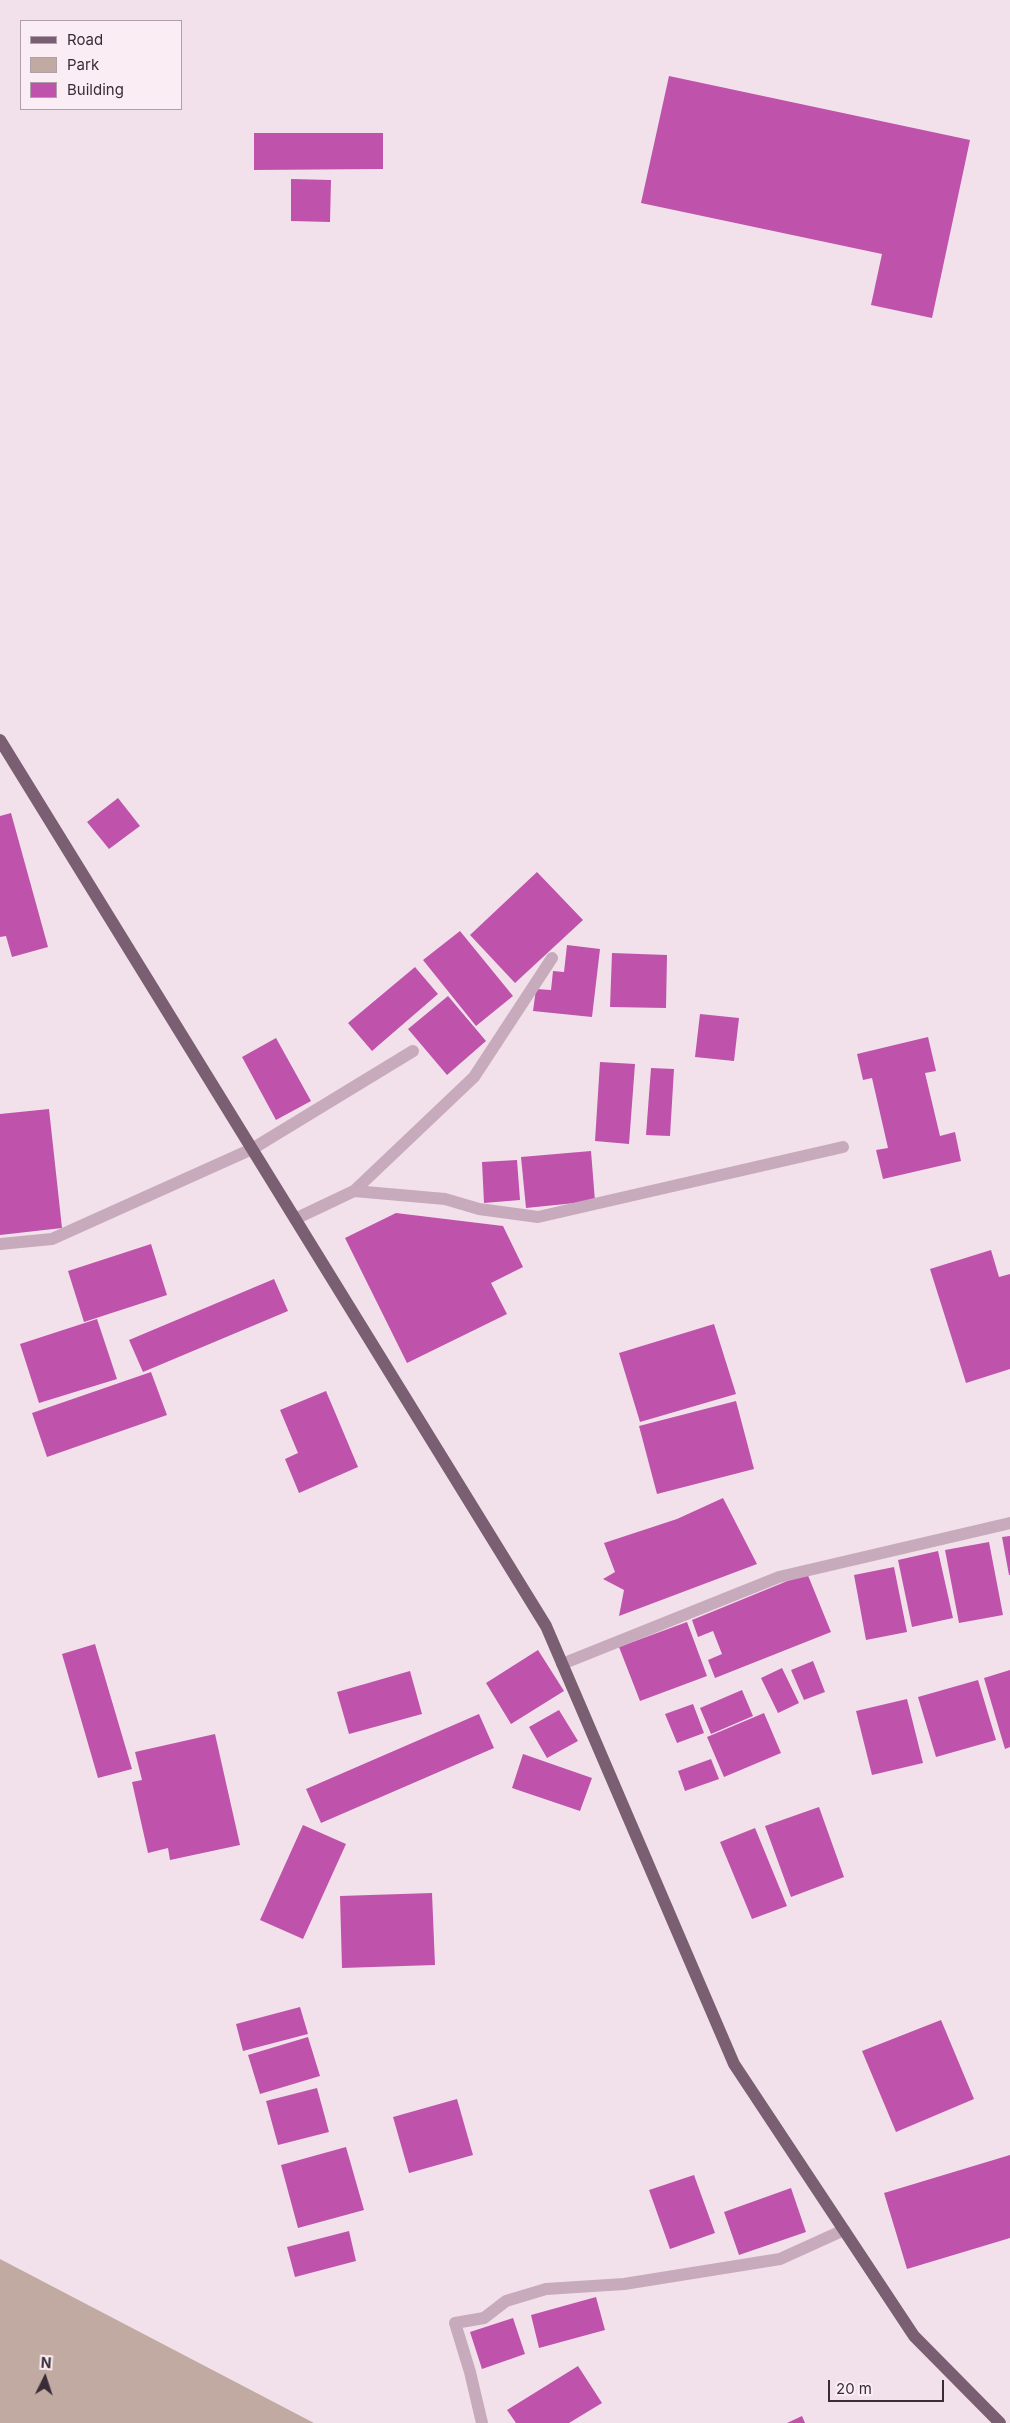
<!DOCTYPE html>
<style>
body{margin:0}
#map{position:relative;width:1010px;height:2423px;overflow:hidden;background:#f2e1ea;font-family:Inter,sans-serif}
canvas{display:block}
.legend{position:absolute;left:20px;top:20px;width:162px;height:90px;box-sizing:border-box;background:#faeef4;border:1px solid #ada0a8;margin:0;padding:6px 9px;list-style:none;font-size:15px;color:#392c36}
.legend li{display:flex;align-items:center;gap:10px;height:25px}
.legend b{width:25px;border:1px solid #ada0a8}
.north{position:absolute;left:20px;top:2353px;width:50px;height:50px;-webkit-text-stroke:4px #faeef4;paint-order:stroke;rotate:4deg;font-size:14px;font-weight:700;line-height:20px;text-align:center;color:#392c36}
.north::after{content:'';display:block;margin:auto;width:18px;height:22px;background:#392c36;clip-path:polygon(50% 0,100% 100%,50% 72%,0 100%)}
.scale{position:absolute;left:828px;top:2380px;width:116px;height:22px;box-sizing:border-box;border:2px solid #392c36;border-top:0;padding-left:6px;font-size:15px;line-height:18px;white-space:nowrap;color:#392c36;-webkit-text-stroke:4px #faeef4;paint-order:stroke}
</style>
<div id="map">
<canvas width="1010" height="2423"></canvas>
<ul class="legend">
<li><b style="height:6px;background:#7a5e72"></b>Road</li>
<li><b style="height:14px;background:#c1aaa2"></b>Park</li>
<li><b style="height:14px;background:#bf53ab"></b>Building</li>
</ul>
<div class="north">N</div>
<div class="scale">20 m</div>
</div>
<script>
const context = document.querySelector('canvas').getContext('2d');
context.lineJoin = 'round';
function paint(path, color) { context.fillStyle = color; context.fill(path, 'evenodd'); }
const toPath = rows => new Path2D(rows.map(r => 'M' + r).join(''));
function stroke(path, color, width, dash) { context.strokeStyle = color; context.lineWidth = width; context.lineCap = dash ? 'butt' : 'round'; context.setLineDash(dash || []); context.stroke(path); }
paint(toPath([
 [0,2259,314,2423,0,2423]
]), '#c1aaa2');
paint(toPath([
 [669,76,970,140,932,318,871,305,882,254,641,203],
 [254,133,383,133,383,169,254,170],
 [291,179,331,180,330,222,291,221],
 [118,798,140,826,109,849,87,822],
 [11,813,48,947,12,957,6,936,0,937,0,816],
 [537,872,583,920,515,983,470,935],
 [460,931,513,996,476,1026,423,960],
 [567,945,600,949,592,1017,533,1011,536,989,551,990,553,971,564,972],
 [612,953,667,955,666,1008,610,1007],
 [415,967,438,994,372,1051,348,1023],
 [448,996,486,1041,447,1075,408,1029],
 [700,1014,739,1018,734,1061,695,1057],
 [928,1037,936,1071,925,1073,940,1136,955,1132,961,1161,883,1179,876,1150,888,1148,872,1078,863,1080,857,1054],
 [276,1038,311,1101,276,1120,242,1057],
 [600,1062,635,1064,629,1144,595,1141],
 [651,1068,674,1069,670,1136,646,1135],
 [49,1109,62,1228,0,1235,0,1114],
 [591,1151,595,1201,526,1208,521,1157],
 [517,1160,520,1200,484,1203,482,1162],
 [396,1213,503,1226,523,1267,491,1283,507,1314,407,1363,345,1238],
 [151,1244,167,1295,84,1322,68,1271],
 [991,1250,999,1277,1010,1274,1010,1369,966,1383,930,1269],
 [274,1279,288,1311,143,1372,129,1340],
 [97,1319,117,1379,39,1403,20,1344],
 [714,1324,736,1394,640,1422,619,1353],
 [151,1372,167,1415,47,1457,32,1413],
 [326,1391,358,1467,299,1493,285,1459,298,1453,280,1410],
 [736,1401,754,1469,657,1494,639,1426],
 [723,1498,757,1564,619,1616,624,1590,603,1579,615,1572,604,1543,677,1519],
 [1010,1536,1010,1575,1009,1575,1002,1537],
 [989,1542,1003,1615,959,1623,945,1550],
 [938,1551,953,1618,912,1627,898,1560],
 [894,1567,907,1632,866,1640,854,1575],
 [807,1573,831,1632,715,1678,708,1660,722,1654,713,1631,698,1637,692,1620],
 [687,1622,707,1676,640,1701,619,1647],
 [95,1644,132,1769,98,1778,62,1654],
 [538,1650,564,1691,511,1724,486,1683],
 [813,1661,825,1692,804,1700,791,1670],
 [782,1668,799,1703,778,1713,761,1678],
 [1010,1670,1010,1747,1005,1749,984,1678],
 [410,1671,422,1714,349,1734,337,1692],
 [978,1680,996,1740,936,1757,918,1697],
 [742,1690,753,1716,711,1734,700,1708],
 [907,1699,923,1763,872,1775,856,1711],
 [693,1704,704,1733,677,1743,665,1714],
 [559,1710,578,1741,547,1758,529,1727],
 [764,1713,781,1753,724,1777,707,1737],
 [479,1714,494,1748,321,1823,306,1789],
 [215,1734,240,1845,170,1860,168,1848,148,1853,132,1782,142,1780,135,1752],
 [523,1754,592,1778,580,1811,512,1788],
 [711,1759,719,1779,685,1791,678,1771],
 [819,1807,844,1877,791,1897,765,1826],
 [303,1825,346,1844,303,1939,260,1920],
 [755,1828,787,1906,752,1919,720,1842],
 [432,1893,435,1965,342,1968,340,1896],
 [300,2007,308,2034,243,2051,236,2024],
 [941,2020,974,2099,896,2132,862,2051],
 [308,2037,320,2076,260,2094,248,2055],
 [317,2088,329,2132,278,2145,266,2101],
 [457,2099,473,2155,409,2173,393,2117],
 [346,2147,364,2210,298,2228,281,2165],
 [1010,2155,1010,2238,907,2269,884,2193],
 [694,2175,715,2233,670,2249,649,2190],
 [791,2188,806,2232,739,2255,724,2212],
 [349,2231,356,2261,295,2277,287,2247],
 [596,2297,605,2330,539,2348,531,2315],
 [513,2318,525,2354,482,2369,470,2332],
 [578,2366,602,2403,569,2423,516,2423,507,2410],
 [802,2416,805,2423,787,2423]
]), '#bf53ab');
stroke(toPath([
 [354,1191,474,1077,552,958],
 [295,1219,354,1191,445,1199,479,1209,538,1217,843,1147],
 [0,1244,52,1239,252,1149,413,1051],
 [562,1664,779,1577,1010,1523],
 [482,2423,470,2372,455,2323,484,2318,506,2301,546,2289,624,2284,780,2259,844,2230]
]), '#c7abbc', 12);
stroke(toPath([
 [0,740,546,1626,734,2064,914,2336,1000,2423]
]), '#7a5e72', 12);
</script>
